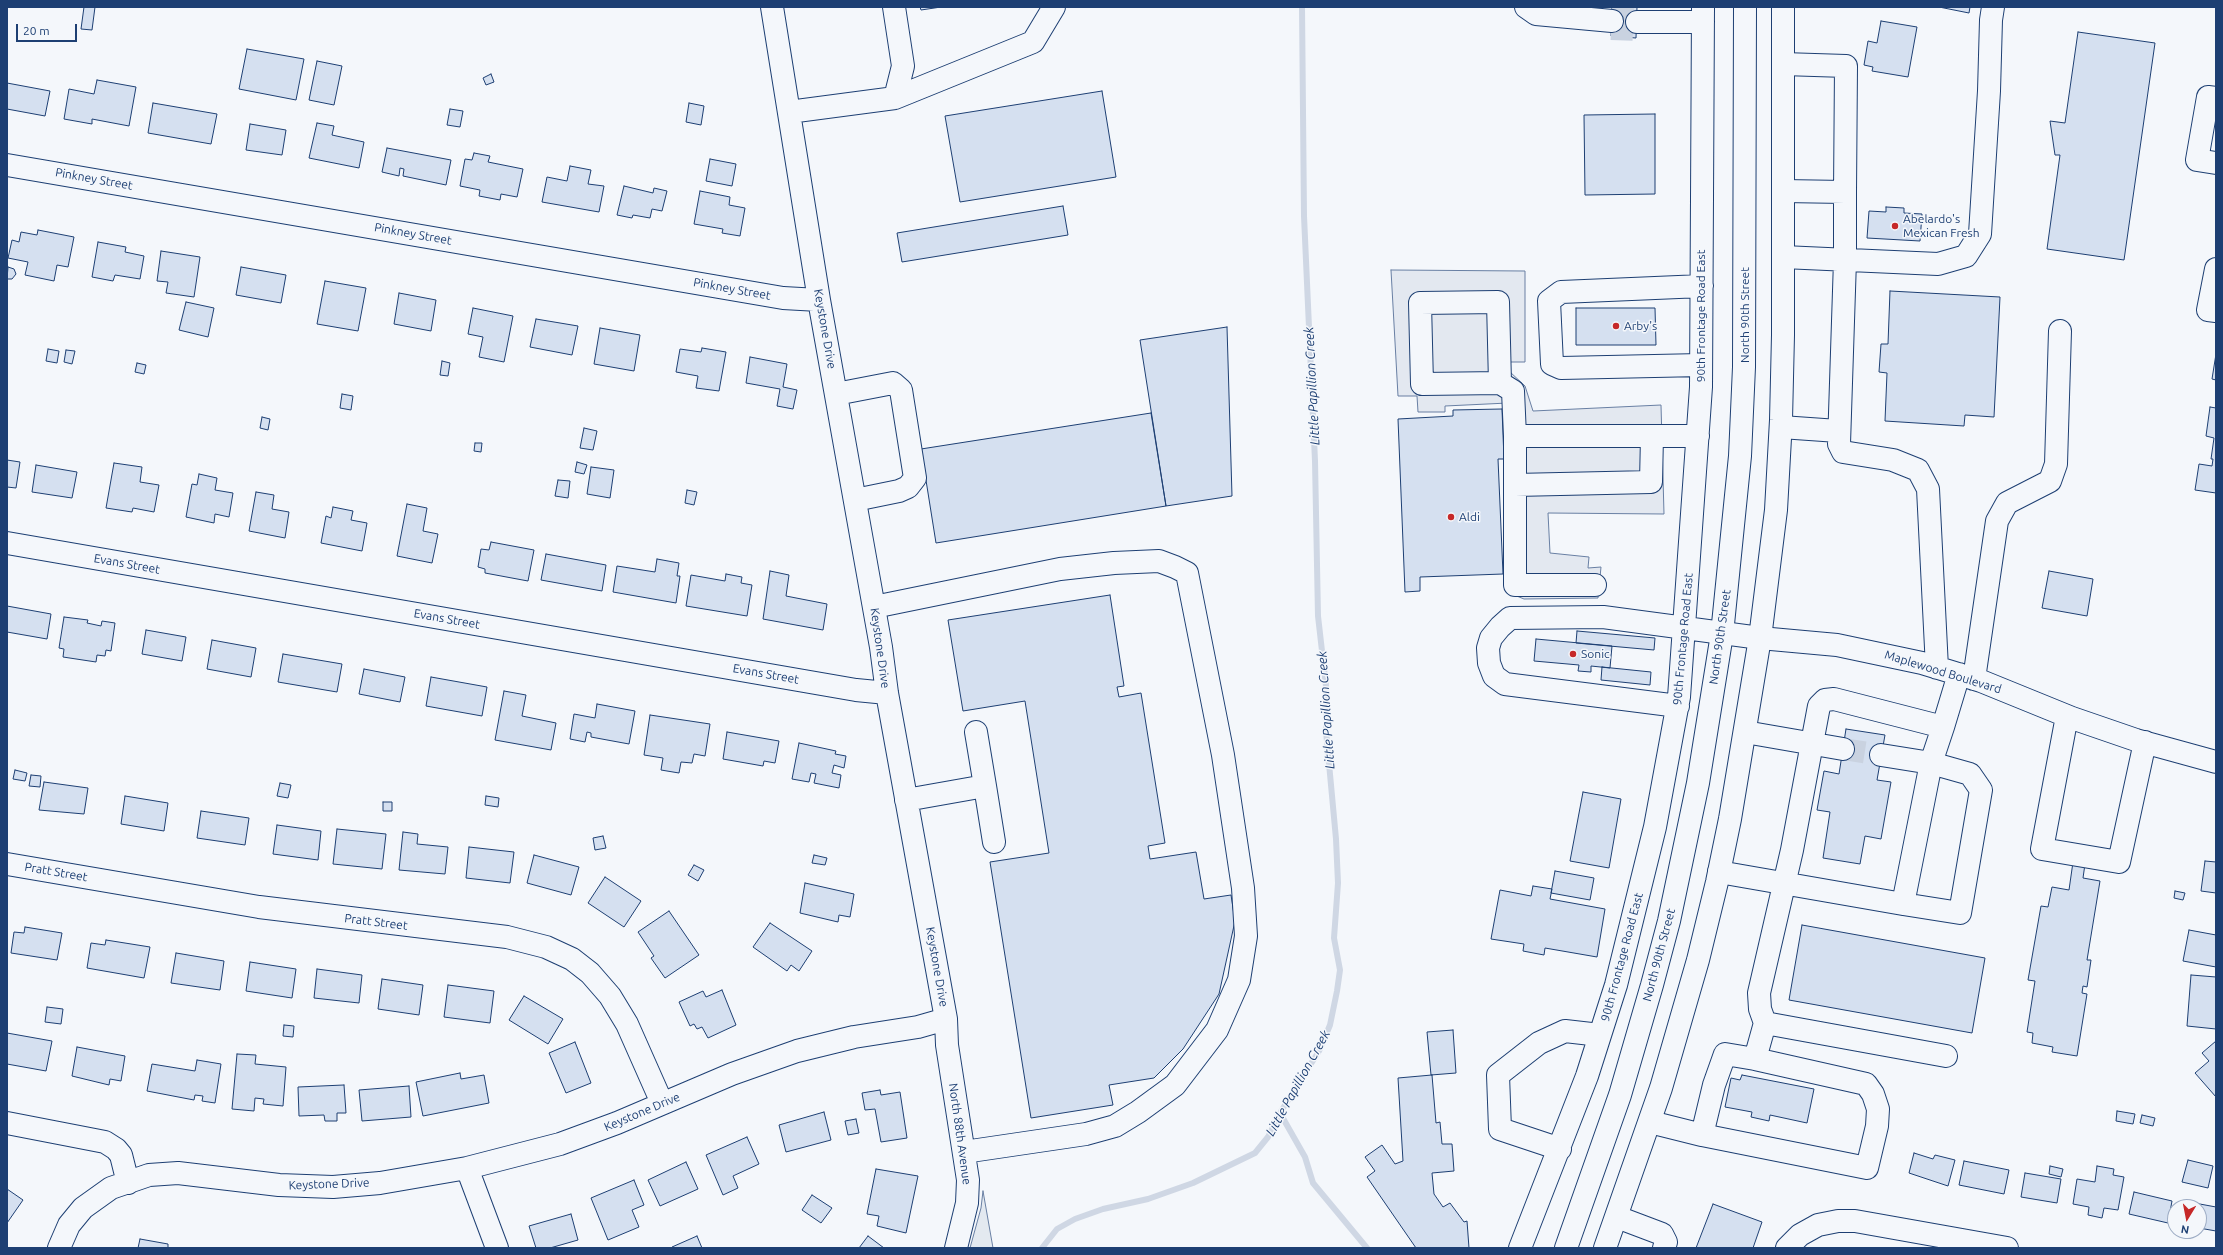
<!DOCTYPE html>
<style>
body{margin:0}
#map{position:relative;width:2223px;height:1255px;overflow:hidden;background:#f4f7fb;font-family:Ubuntu,sans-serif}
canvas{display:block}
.frame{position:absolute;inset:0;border:8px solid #1d3f73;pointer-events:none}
.north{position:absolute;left:2167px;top:1199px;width:40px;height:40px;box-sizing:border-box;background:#f4f7fb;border:1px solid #9eadc5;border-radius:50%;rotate:190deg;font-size:11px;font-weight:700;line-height:16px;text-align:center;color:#1d3f73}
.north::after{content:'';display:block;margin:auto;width:14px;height:18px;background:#c62828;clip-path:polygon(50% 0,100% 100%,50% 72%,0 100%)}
.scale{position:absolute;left:16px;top:24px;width:61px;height:18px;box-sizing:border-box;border:2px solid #1d3f73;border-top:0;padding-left:5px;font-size:12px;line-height:14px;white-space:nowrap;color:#1d3f73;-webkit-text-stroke:3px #f4f7fb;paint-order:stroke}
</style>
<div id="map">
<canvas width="2223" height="1255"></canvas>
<div class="frame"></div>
<div class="north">N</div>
<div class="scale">20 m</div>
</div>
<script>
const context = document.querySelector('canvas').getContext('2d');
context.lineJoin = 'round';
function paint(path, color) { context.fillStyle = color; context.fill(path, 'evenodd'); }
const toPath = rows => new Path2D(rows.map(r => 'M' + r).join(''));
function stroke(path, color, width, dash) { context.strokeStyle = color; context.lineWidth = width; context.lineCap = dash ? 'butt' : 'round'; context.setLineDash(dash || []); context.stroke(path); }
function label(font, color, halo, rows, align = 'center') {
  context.font = font + ' Ubuntu,sans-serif'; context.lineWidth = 3; context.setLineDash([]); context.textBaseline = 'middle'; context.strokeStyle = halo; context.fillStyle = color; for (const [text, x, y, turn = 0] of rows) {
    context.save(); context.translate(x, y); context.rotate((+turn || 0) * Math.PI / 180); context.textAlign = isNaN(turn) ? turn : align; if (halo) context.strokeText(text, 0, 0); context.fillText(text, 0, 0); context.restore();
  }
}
const green = toPath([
 [983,1191,993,1248,970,1248,981,1208,983,1191]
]);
paint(green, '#e3e9f0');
stroke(green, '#687fa3', 1);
const parking = toPath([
 [1391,270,1525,271,1525,362,1509,362,1509,371,1525,386,1533,411,1661,405,1664,514,1548,513,1550,553,1589,557,1588,568,1601,567,1598,598,1524,599,1507,592,1508,403,1445,406,1445,412,1418,412,1417,396,1398,396,1391,270]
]);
paint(parking, '#e3e8f0');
stroke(parking, '#687fa3', 1);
stroke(toPath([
 [1280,1113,1305,1157,1313,1183,1367,1248],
 [1042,1248,1057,1229,1075,1219,1103,1209,1148,1199,1193,1183,1255,1153,1268,1137,1280,1113,1319,1051,1330,1025,1337,991,1340,970,1334,938,1338,883,1336,839,1326,731,1326,686,1318,616,1315,461,1304,216,1302,7]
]), '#cfd7e4', 6);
const building = toPath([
 [84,7,95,7,92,30,81,29,84,7],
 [920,7,941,7,921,10,920,7],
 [1612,7,1637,7,1636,38,1611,36,1612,7],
 [1939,7,1970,7,1969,13,1939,7],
 [1881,21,1917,27,1908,77,1872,71,1873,67,1864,65,1868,41,1877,43,1881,21],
 [2078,32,2155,43,2124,260,2047,249,2060,155,2055,155,2050,121,2065,123,2078,32],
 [247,49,304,59,296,100,239,89,247,49],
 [317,61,342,66,334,105,309,100,317,61],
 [491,74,494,82,486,85,483,78,491,74],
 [97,80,136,87,129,126,92,119,92,124,64,119,69,89,94,94,97,80],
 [7,83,50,91,45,116,7,109,7,83],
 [1102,91,1116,177,960,202,945,116,1102,91],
 [153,103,217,114,211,144,148,133,153,103],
 [689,103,704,106,701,125,686,122,689,103],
 [450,109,463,111,460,127,447,125,450,109],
 [1655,114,1655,194,1585,195,1584,115,1655,114],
 [317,123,334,126,332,135,364,142,359,168,309,158,317,123],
 [250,124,286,130,282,155,246,150,250,124],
 [387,148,451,160,446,185,403,176,404,169,400,168,399,176,382,172,387,148],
 [474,153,490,156,488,162,523,169,517,197,501,194,500,200,479,196,480,190,460,186,465,159,472,160,474,153],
 [710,159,736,164,732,186,706,181,710,159],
 [570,166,591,170,588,184,604,186,599,212,542,202,547,177,567,181,570,166],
 [624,186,653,193,654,188,667,191,662,211,652,209,650,218,633,215,632,218,617,215,624,186],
 [700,191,730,197,729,205,745,208,740,236,722,233,723,229,694,224,700,191],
 [1063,206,1068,235,902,262,897,233,1063,206],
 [1886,207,1904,208,1904,213,1922,214,1920,241,1867,238,1869,211,1886,212,1886,207],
 [38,230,74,237,68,267,57,265,54,281,25,275,28,262,8,258,12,240,19,242,21,232,37,235,38,230],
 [98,242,126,247,125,252,144,256,140,279,115,275,113,281,92,277,98,242],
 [161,251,200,257,194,297,166,293,168,282,157,281,161,251],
 [8,267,14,269,16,274,12,279,7,279,8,267],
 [241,267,286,275,281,303,236,295,241,267],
 [325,281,366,288,358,331,317,324,325,281],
 [1890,291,2000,297,1994,417,1965,415,1964,426,1885,421,1887,373,1879,372,1881,344,1888,344,1890,291],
 [399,293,436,300,431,331,394,324,399,293],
 [186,302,214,308,208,337,179,330,186,302],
 [473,308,513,316,504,362,479,357,483,337,468,334,473,308],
 [1576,308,1655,308,1656,345,1576,345,1576,308],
 [536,319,578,326,572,355,530,347,536,319],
 [1227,327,1232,496,1166,506,1140,340,1227,327],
 [600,328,640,335,634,371,594,364,600,328],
 [702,348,726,352,719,391,696,388,698,376,676,372,680,349,701,352,702,348],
 [48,349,59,351,57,363,46,361,48,349],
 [66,350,75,351,72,364,64,362,66,350],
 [2216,354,2216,380,2212,379,2216,354],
 [750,357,787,364,783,387,797,390,793,409,777,406,780,389,746,383,750,357],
 [442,361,450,363,448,376,440,375,442,361],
 [137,363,146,365,144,374,135,372,137,363],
 [342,394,353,396,351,410,340,408,342,394],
 [2210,407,2216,408,2216,493,2195,490,2199,464,2212,466,2213,459,2211,459,2214,438,2206,436,2210,407],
 [1502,409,1504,459,1498,459,1503,574,1420,577,1420,591,1405,592,1398,419,1453,416,1453,410,1502,409],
 [1151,413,1166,506,936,543,921,449,1151,413],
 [262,417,270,419,268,430,260,428,262,417],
 [584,428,597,431,593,450,580,448,584,428],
 [475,443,482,443,481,452,474,451,475,443],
 [7,460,20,462,16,488,7,487,7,460],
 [577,462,587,465,584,474,575,472,577,462],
 [114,463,142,467,140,482,159,485,154,512,133,508,132,512,106,508,114,463],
 [36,465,77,472,72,498,32,492,36,465],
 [591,467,614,470,610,498,587,494,591,467],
 [199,474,217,478,215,490,233,493,229,517,215,514,214,523,186,517,192,484,197,485,199,474],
 [558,480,570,481,568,498,555,496,558,480],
 [687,490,697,492,694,505,685,503,687,490],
 [256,492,274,495,272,509,289,512,285,538,249,531,256,492],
 [407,504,427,508,423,531,438,534,432,563,397,556,407,504],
 [333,507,353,511,351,520,367,523,362,551,321,543,326,516,331,518,333,507],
 [491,542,534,550,528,581,485,573,485,569,478,567,481,549,489,550,491,542],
 [546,554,606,565,602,591,541,580,546,554],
 [657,559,679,563,677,576,680,576,676,603,613,592,617,566,655,572,657,559],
 [770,571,789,575,786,596,827,604,823,630,763,619,770,571],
 [2049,571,2093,579,2087,616,2042,608,2049,571],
 [726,574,742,577,741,583,752,585,747,616,686,606,691,575,725,581,726,574],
 [1110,595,1124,686,1117,687,1119,697,1141,693,1165,843,1148,846,1150,859,1196,852,1204,899,1231,895,1235,921,1219,994,1183,1049,1154,1078,1109,1085,1113,1105,1031,1118,990,862,1049,853,1025,701,963,711,948,620,1110,595],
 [7,606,51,614,47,639,7,632,7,606],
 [64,617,88,620,87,623,101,626,102,621,115,623,111,651,106,650,105,656,97,655,96,662,63,657,64,649,59,648,64,617],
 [146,630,186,637,182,661,142,654,146,630],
 [1577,631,1655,638,1654,650,1576,643,1577,631],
 [1536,639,1612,646,1610,668,1591,666,1591,672,1578,671,1579,665,1534,661,1536,639],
 [212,640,256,648,251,677,207,669,212,640],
 [283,654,342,664,337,692,278,682,283,654],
 [1602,667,1651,672,1650,685,1601,680,1602,667],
 [364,669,405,677,400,702,359,694,364,669],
 [431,677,487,687,482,716,426,706,431,677],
 [504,691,526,695,522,716,556,723,551,750,495,740,504,691],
 [597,704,635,711,629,744,591,737,591,733,587,732,585,742,570,739,574,714,595,718,597,704],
 [650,715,710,724,705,756,694,754,692,763,681,762,679,773,661,770,663,758,644,755,650,715],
 [1846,729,1885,735,1877,780,1891,782,1881,839,1865,836,1860,864,1823,858,1830,812,1817,810,1824,771,1839,774,1846,729],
 [727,732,779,741,775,763,764,761,763,766,723,759,727,732],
 [799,743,836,751,835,754,846,756,844,768,834,765,832,773,841,775,839,788,814,783,816,774,811,773,809,782,792,779,799,743],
 [15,770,27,773,25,781,13,779,15,770],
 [31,775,41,776,40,787,29,786,31,775],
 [44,782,88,788,84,814,39,810,44,782],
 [280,783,291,785,288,798,277,796,280,783],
 [1583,792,1621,799,1609,868,1570,861,1583,792],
 [125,796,168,803,164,831,121,824,125,796],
 [486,796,499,798,498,807,485,805,486,796],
 [383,802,392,802,392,811,383,811,383,802],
 [201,811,249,818,245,845,197,838,201,811],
 [277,825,321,831,318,860,273,854,277,825],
 [337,829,386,834,382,869,333,864,337,829],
 [403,832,418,834,417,844,448,847,445,874,399,870,403,832],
 [603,836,606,848,595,850,593,838,603,836],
 [469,847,514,852,510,883,466,878,469,847],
 [534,855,579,867,571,895,527,883,534,855],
 [814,855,827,858,825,865,812,863,814,855],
 [2205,861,2216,862,2216,893,2201,891,2205,861],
 [2073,862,2085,864,2083,878,2100,881,2087,960,2091,960,2087,987,2083,986,2082,993,2087,994,2077,1056,2052,1052,2053,1047,2032,1043,2033,1033,2027,1032,2035,981,2028,980,2041,906,2048,907,2052,887,2069,890,2073,862],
 [694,865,704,870,698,881,688,875,694,865],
 [1555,871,1594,878,1590,900,1551,893,1555,871],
 [605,877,641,901,624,927,588,903,605,877],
 [805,883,854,894,850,917,839,915,838,922,800,913,805,883],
 [1533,886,1552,889,1550,899,1605,909,1597,957,1545,948,1544,955,1523,951,1524,944,1491,939,1500,890,1531,896,1533,886],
 [2175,891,2185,893,2183,900,2174,898,2175,891],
 [669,911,699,955,665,978,651,958,654,956,638,932,669,911],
 [770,923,812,951,799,971,791,965,787,971,753,947,770,923],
 [1802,925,1985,958,1972,1033,1789,1000,1802,925],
 [25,927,62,933,57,960,11,953,14,932,24,933,25,927],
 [2189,930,2216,935,2216,967,2183,961,2189,930],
 [106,940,150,947,144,978,87,968,91,943,105,945,106,940],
 [176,953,224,961,220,990,171,983,176,953],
 [250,962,296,969,292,998,246,991,250,962],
 [317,969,362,975,359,1003,314,998,317,969],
 [2191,975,2216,977,2216,1029,2187,1026,2191,975],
 [382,979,423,985,419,1015,378,1009,382,979],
 [448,985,494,991,490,1023,444,1017,448,985],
 [722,990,736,1025,708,1038,702,1027,697,1029,694,1024,690,1026,679,1002,703,991,706,997,722,990],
 [524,996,563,1019,548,1044,509,1020,524,996],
 [47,1007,63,1009,61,1024,45,1022,47,1007],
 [284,1025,294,1026,293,1037,283,1036,284,1025],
 [1453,1030,1456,1073,1431,1075,1427,1032,1453,1030],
 [7,1033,52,1041,46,1071,7,1064,7,1033],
 [2216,1041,2216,1097,2195,1073,2209,1061,2202,1053,2216,1041],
 [575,1042,591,1083,566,1093,549,1053,575,1042],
 [77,1047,125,1056,121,1081,110,1079,109,1085,72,1076,77,1047],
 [237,1054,256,1055,255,1064,286,1067,283,1106,263,1104,264,1099,255,1098,254,1111,232,1109,237,1054],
 [197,1060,221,1064,215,1103,202,1101,203,1096,195,1095,194,1100,147,1091,152,1064,195,1071,197,1060],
 [460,1073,461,1079,484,1075,489,1103,423,1116,416,1082,460,1073],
 [1432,1075,1436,1123,1440,1122,1442,1144,1452,1144,1454,1171,1432,1173,1434,1194,1443,1207,1450,1203,1464,1222,1467,1221,1469,1248,1416,1248,1367,1177,1375,1171,1365,1157,1382,1145,1395,1164,1403,1161,1398,1078,1432,1075],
 [1742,1075,1814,1089,1807,1123,1770,1115,1769,1121,1751,1117,1752,1112,1725,1107,1731,1078,1740,1080,1742,1075],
 [344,1085,346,1113,337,1113,337,1121,325,1121,324,1115,299,1116,298,1087,344,1085],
 [409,1086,411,1117,362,1121,359,1090,409,1086],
 [880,1090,881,1095,900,1092,907,1138,881,1142,875,1109,865,1110,862,1093,880,1090],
 [2117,1111,2135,1114,2133,1124,2116,1121,2117,1111],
 [824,1112,831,1140,786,1152,779,1125,824,1112],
 [2142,1115,2155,1118,2153,1126,2140,1123,2142,1115],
 [856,1119,859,1133,848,1135,845,1121,856,1119],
 [747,1137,759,1164,733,1176,738,1188,723,1195,706,1155,747,1137],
 [1914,1153,1933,1159,1935,1155,1955,1160,1948,1186,1909,1173,1914,1153],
 [2188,1160,2213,1166,2208,1188,2182,1182,2188,1160],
 [1964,1161,2009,1170,2004,1194,1959,1185,1964,1161],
 [686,1162,698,1189,660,1206,648,1180,686,1162],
 [2050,1166,2063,1169,2061,1177,2049,1174,2050,1166],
 [2097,1166,2114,1169,2113,1175,2124,1177,2118,1210,2104,1208,2102,1218,2088,1215,2089,1207,2073,1204,2077,1179,2095,1182,2097,1166],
 [876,1169,918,1176,906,1233,877,1226,879,1216,867,1214,876,1169],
 [2025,1173,2061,1179,2057,1203,2021,1197,2025,1173],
 [634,1180,644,1205,632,1210,639,1227,608,1240,591,1198,634,1180],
 [7,1189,23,1200,7,1223,7,1189],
 [2134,1192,2172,1201,2168,1223,2129,1214,2134,1192],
 [812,1195,832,1208,821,1223,802,1210,812,1195],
 [2189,1202,2216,1207,2216,1231,2199,1228,2199,1207,2188,1207,2189,1202],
 [1713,1204,1762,1222,1753,1248,1696,1248,1713,1204],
 [571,1214,578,1240,550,1248,536,1248,529,1226,571,1214],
 [697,1236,702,1248,673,1248,672,1247,697,1236],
 [868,1236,884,1248,859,1248,868,1236],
 [140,1239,168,1244,168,1248,138,1248,140,1239]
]);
paint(building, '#d5e0f0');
stroke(building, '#1d3f73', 1);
stroke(toPath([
 [1612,11,1637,12],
 [1611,29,1636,30],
 [1843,749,1881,755]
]), '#c9d2e0', 22, [22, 11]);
const minor = toPath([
 [772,7,819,300,881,647,887,693,946,1019,947,1045,968,1180,967,1203,956,1248],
 [894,7,903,66,895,98],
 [1526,7,1536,14,1612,21],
 [1637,22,1703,22],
 [1783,64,1846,66,1845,192,1783,191],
 [2216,98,2208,97,2197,160,2216,163],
 [789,112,895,98,1033,42,1054,7],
 [7,165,783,298,819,300],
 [1845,192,1845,260,1839,444,1843,452,1893,460,1918,470,1928,489,1937,668],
 [1783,257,1938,264,1966,256,1980,234,1989,91,1991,20,1993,7],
 [2216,269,2208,310,2216,311],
 [1701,365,1561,368,1552,364,1549,301,1561,292,1702,286],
 [1500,383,1498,302,1420,303,1422,384,1500,383,1513,391,1515,436,1515,585,1595,585],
 [836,394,893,383,901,390,915,478,908,487,899,491,855,500],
 [1781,427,1838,431],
 [1515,436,1698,436],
 [1515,485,1651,482,1652,436],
 [7,543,856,690,887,693],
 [874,607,1060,569,1114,563,1159,561,1175,567,1187,573,1223,755,1243,888,1246,936,1239,980,1217,1030,1175,1085,1138,1112,1115,1126,1086,1134,964,1152],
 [1974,679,1997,521,2007,503,2050,481,2056,464,2060,331],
 [1678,706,1505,684,1494,676,1489,663,1488,648,1491,638,1500,627,1510,618,1603,617,1760,638,1837,645,1922,663,1981,681,2072,718,2136,740,2216,762],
 [2067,716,2042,849,2119,862,2145,742],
 [1745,732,1843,749],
 [1881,755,1931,763,1970,774,1981,790,1960,913,1903,904],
 [985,786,994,842],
 [906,800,985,786,976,732],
 [7,864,259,907,507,937,546,947,572,959,590,973,610,996,627,1024,662,1103],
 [1719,872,1903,904,1931,763,1943,727],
 [1765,1023,1946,1056],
 [1650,1122,1702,1135,1714,1085,1725,1054,1755,1059,1765,1023,1760,1009,1759,993,1792,850,1819,706,1825,700,1834,699,1943,727,1959,674],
 [7,1123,105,1142,116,1149,121,1155,128,1183],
 [1702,1135,1867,1168,1877,1126,1878,1109,1873,1094,1866,1084,1755,1059],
 [1560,1149,1500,1129,1498,1075,1539,1043,1565,1031,1600,1035],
 [467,1168,497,1248],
 [1617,1217,1662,1234,1666,1242,1664,1248],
 [59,1248,69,1225,83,1208,111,1188,149,1175,178,1173,279,1185,333,1187,380,1183,467,1168,560,1144,617,1123,732,1074,797,1051,854,1037,918,1027,946,1019],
 [1520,1248,1587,1076,1616,985,1655,827,1679,697,1701,387,1703,7],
 [1787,1248,1800,1235,1818,1225,1838,1221,1855,1221,2007,1248]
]);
const major = toPath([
 [1566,1248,1620,1095,1652,985,1669,921,1698,783,1722,634,1740,456,1744,367,1745,7],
 [1605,1248,1661,1088,1698,960,1717,882,1730,819,1760,638,1776,510,1781,420,1783,335,1783,7]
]);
stroke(minor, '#1d3f73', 24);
stroke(major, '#1d3f73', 24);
stroke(minor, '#f4f7fb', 22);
stroke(major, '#f4f7fb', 22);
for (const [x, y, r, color] of [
 [1895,226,4,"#c62828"],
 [1616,326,4,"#c62828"],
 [1451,517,4,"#c62828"],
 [1573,654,4,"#c62828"]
]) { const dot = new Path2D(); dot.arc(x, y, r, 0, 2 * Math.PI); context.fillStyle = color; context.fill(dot); stroke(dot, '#f4f7fb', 1.5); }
label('12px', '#1d3f73', '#f4f7fb', [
 ["Pinkney Street",94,179,10],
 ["Pinkney Street",413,234,10],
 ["Pinkney Street",732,289,10],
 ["North 90th Street",1745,315,-90],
 ["90th Frontage Road East",1701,316,-90],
 ["Keystone Drive",825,329,80],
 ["Evans Street",127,564,10],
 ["Evans Street",447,619,10],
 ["North 90th Street",1720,637,-82],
 ["90th Frontage Road East",1683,639,-85],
 ["Keystone Drive",880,648,82],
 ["Maplewood Boulevard",1943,672,17],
 ["Evans Street",766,674,10],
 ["Pratt Street",56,872,10],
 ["Pratt Street",376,922,7],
 ["North 90th Street",1659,955,-75],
 ["90th Frontage Road East",1622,957,-75],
 ["Keystone Drive",937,967,80],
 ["Keystone Drive",642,1112,-23],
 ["North 88th Avenue",960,1134,82],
 ["Keystone Drive",329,1184,-2]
]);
label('12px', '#1d3f73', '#f4f7fb', [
 ["Abelardo's",1903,219],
 ["Mexican Fresh",1903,233],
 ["Arby's",1624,326],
 ["Aldi",1459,517],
 ["Sonic",1581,654]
], 'left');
label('italic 13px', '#1d3f73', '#f4f7fb', [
 ["Little Papillion Creek",1312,386,-93],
 ["Little Papillion Creek",1326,710,-94],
 ["Little Papillion Creek",1298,1083,-61]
]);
</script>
